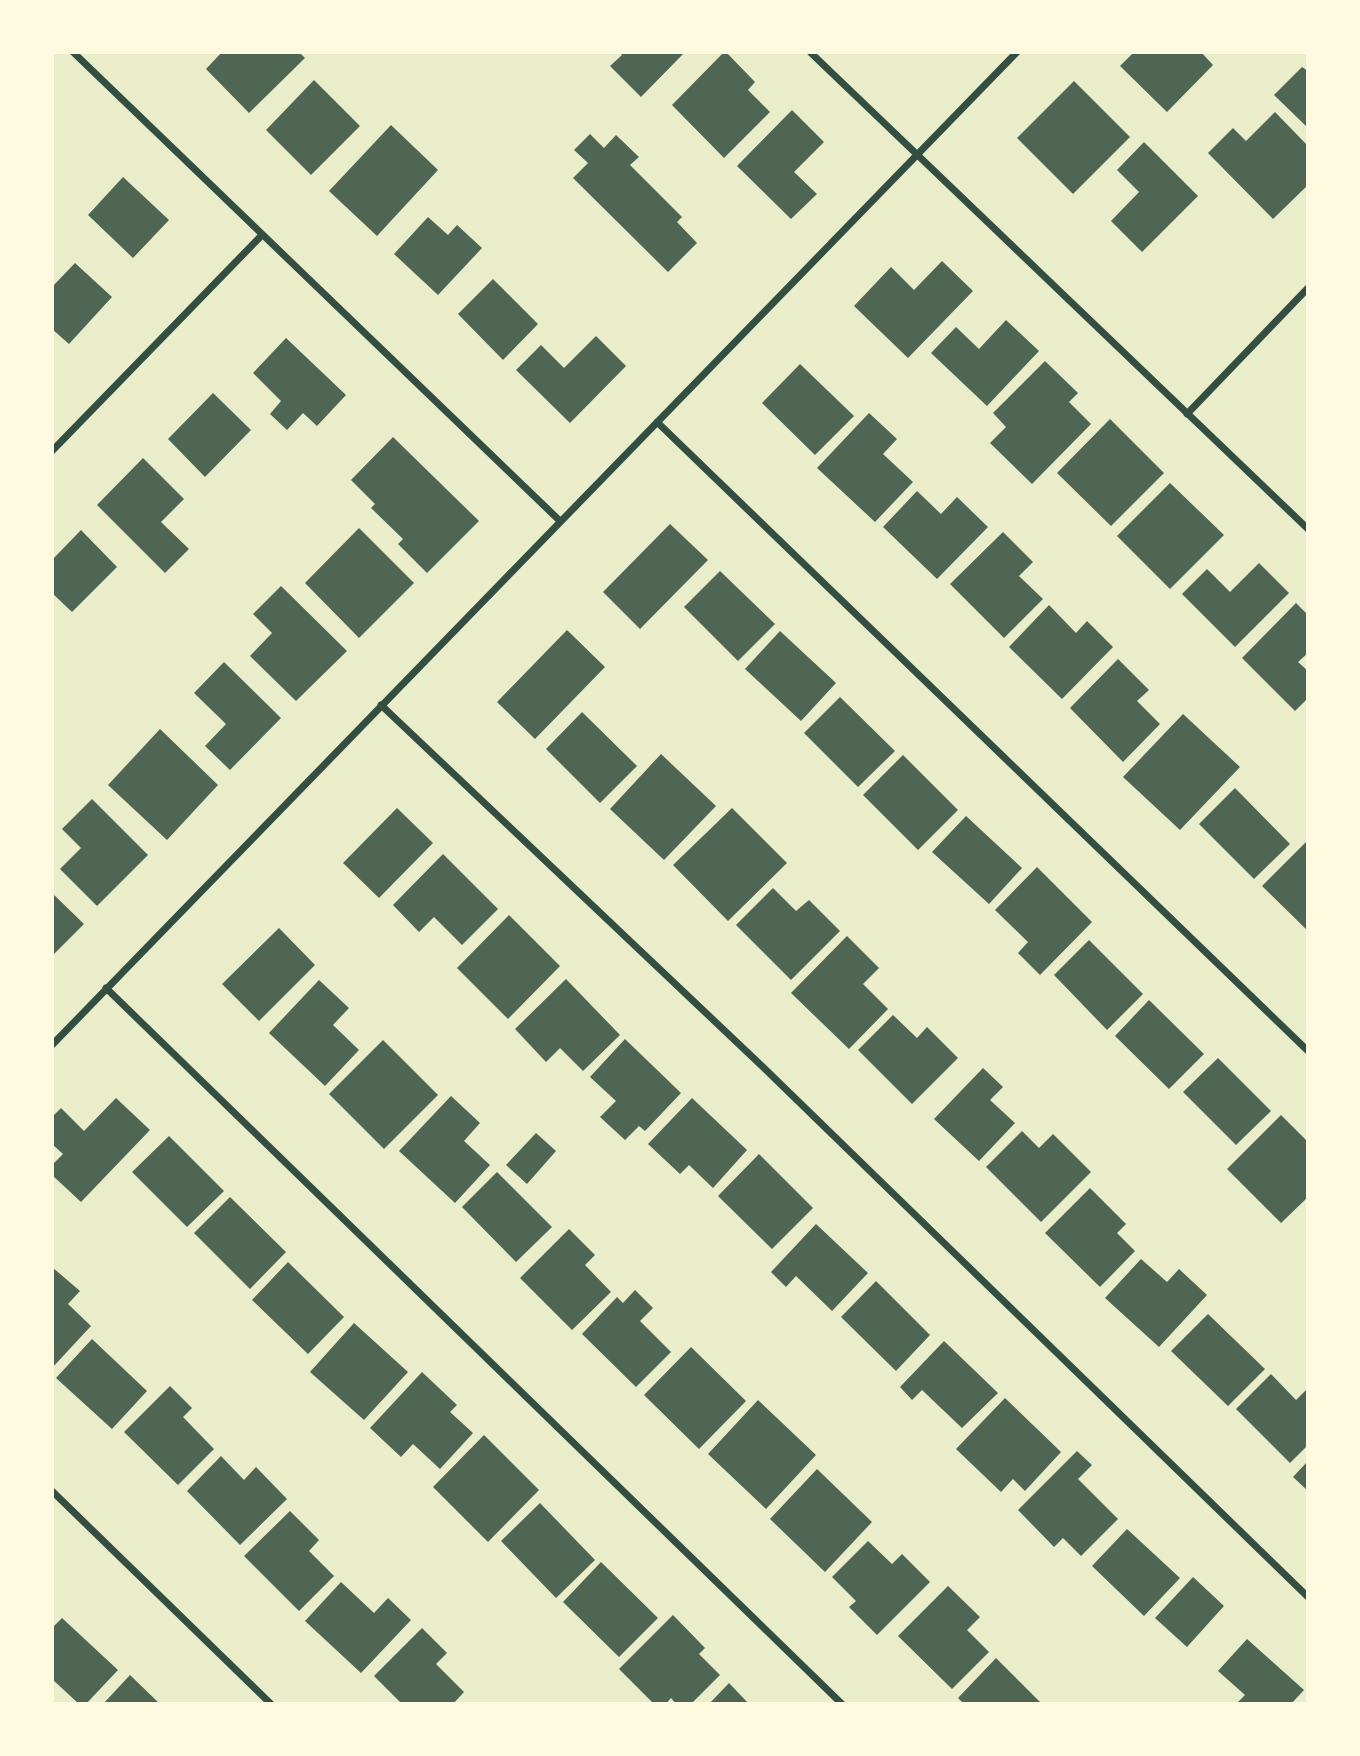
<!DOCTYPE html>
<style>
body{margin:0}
#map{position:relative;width:1360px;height:1756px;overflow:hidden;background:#e9edc9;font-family:"PT Sans Narrow",sans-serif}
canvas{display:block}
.frame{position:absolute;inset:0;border:54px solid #fefae0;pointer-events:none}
</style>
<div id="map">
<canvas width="1360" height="1756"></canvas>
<div class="frame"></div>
</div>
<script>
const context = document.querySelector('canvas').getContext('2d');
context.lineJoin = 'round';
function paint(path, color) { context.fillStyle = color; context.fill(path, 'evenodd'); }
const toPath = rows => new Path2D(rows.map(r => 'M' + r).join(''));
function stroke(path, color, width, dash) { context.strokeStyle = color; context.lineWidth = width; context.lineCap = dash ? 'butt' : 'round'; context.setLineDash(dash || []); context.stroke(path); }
paint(toPath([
 [222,52,299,52,305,58,249,113,206,69],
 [619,52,685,52,641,97,610,66,622,55],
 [724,52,726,52,755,82,748,90,770,112,724,158,672,105],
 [1134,52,1201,52,1213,65,1167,112,1120,66],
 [1302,67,1308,71,1308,128,1274,95],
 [314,80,360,126,311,175,266,130],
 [1074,81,1130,137,1073,194,1017,138],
 [792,110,824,142,794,172,817,194,791,219,737,166],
 [1275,112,1308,146,1308,185,1273,219,1208,153,1233,128,1246,141],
 [391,125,438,170,377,236,329,191],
 [590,134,604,148,616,135,639,157,630,165,682,217,677,222,697,243,668,272,573,178,588,163,574,150],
 [1144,142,1198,196,1142,252,1111,221,1139,192,1117,170],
 [123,177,169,220,133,258,88,215],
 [428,217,448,235,457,225,482,248,438,295,394,254],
 [942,261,973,291,908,358,854,306,891,267,914,290],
 [75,263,112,297,69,344,52,329,52,287],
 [493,279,538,324,503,360,458,314],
 [1006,320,1039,351,987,406,931,353,956,327,979,349],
 [596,336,626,366,570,423,516,370,541,345,564,368],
 [286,338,346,395,317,426,303,413,287,430,270,414,281,401,253,373],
 [1045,361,1078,393,1069,402,1091,424,1032,484,990,443,1006,427,993,413],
 [800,364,854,416,815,455,762,403],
 [213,393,251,430,205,477,168,439],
 [869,413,897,439,883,454,913,482,875,522,817,468],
 [1110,419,1164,473,1111,526,1057,473],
 [393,437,479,521,427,573,398,544,403,539,371,508,375,504,351,480],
 [143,458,184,499,161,522,189,549,165,573,97,505],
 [1170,483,1224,535,1170,589,1117,536],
 [917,491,941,514,957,497,988,527,937,579,883,527],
 [670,524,708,560,640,629,603,592],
 [359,528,414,583,359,638,305,583],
 [81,530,117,567,72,612,52,593,52,560],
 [1003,532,1033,562,1019,576,1043,599,1004,638,950,584],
 [1259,563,1289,593,1235,647,1182,594,1207,569,1230,592],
 [720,571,775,624,738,661,684,607],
 [281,586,347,651,296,701,250,656,272,633,253,614],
 [1296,603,1308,615,1308,653,1298,662,1308,671,1308,698,1295,711,1242,658],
 [1049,605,1076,633,1087,621,1113,647,1062,699,1009,647],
 [567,630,605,667,535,739,497,702],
 [780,631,836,683,801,721,745,669],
 [1118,659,1149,690,1137,701,1160,724,1123,762,1070,708],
 [224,662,281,718,230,770,205,746,226,724,194,693],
 [840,697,895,751,858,787,804,733],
 [582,712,637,766,600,803,546,749],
 [1183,714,1240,767,1180,830,1123,777],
 [160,729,218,785,167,840,108,785],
 [661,754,716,806,664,860,610,809],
 [903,755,958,810,918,850,863,795],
 [1235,788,1290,844,1254,879,1199,824],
 [92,799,148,855,97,906,60,869,81,848,62,829],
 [397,808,433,843,379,898,343,863],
 [732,808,787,863,728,921,673,865],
 [966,816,1022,868,989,904,932,852],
 [1308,840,1308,931,1262,886],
 [443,854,498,909,462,945,434,917,419,932,393,905],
 [1037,867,1092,922,1040,975,1018,953,1028,942,995,910],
 [773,888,796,911,809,900,840,931,791,980,736,925],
 [52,893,84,924,52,956],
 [509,915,560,966,508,1019,457,968],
 [279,928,315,965,259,1021,222,984],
 [847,936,879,968,863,984,888,1009,849,1049,791,993],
 [1089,940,1143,994,1107,1030,1054,975],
 [566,979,620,1035,583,1071,560,1048,546,1062,515,1029],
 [319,980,349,1008,333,1025,359,1050,325,1086,269,1033],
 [1149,1000,1204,1054,1169,1089,1115,1036],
 [893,1015,917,1038,927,1027,958,1058,912,1104,858,1050],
 [625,1039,681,1093,645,1131,639,1126,625,1140,600,1117,616,1101,590,1077],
 [383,1040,438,1095,384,1149,329,1094],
 [1218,1058,1271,1111,1236,1145,1183,1092],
 [983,1068,1003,1087,990,1100,1015,1123,979,1161,934,1119],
 [451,1096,480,1123,464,1141,490,1165,455,1203,399,1151],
 [116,1098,150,1130,81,1202,52,1175,52,1165,63,1154,52,1144,52,1117,61,1108,84,1131],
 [692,1098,747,1150,713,1188,689,1165,680,1174,648,1144],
 [1281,1115,1308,1142,1308,1197,1281,1223,1227,1169],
 [1022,1131,1039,1148,1053,1134,1091,1172,1041,1222,986,1167],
 [536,1133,556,1151,527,1184,506,1165],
 [169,1136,224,1191,187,1227,132,1172],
 [759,1154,813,1208,772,1249,718,1196],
 [497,1172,552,1227,516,1262,462,1207],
 [1090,1188,1126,1224,1117,1233,1135,1251,1100,1287,1045,1233],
 [230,1197,286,1252,250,1289,194,1233],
 [816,1224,868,1273,832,1311,796,1276,786,1287,771,1272],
 [569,1229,595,1255,585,1265,611,1292,572,1330,520,1278],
 [1141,1259,1167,1282,1179,1269,1207,1295,1159,1347,1105,1298],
 [288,1262,344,1317,308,1354,252,1300],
 [52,1267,80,1291,68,1304,91,1326,52,1368],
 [876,1281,930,1335,896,1371,841,1317],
 [635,1290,653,1308,640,1321,671,1352,636,1387,582,1334,617,1297,623,1303],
 [1208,1314,1265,1369,1228,1406,1171,1351],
 [354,1323,408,1372,364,1420,310,1372],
 [92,1339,147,1391,112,1429,56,1378],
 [944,1341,998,1393,962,1428,922,1390,912,1400,900,1387],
 [691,1347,746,1401,699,1449,644,1395],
 [422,1372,457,1405,450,1412,473,1433,440,1469,413,1444,401,1457,370,1428],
 [1271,1374,1296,1400,1308,1388,1308,1445,1290,1463,1236,1409],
 [170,1386,192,1408,183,1417,214,1449,178,1485,124,1432],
 [1005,1398,1061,1452,1025,1491,1013,1479,1001,1492,956,1449],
 [758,1400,816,1455,766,1509,708,1454],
 [484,1435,539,1490,488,1542,433,1487],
 [1077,1451,1092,1465,1078,1479,1118,1519,1081,1556,1063,1538,1054,1547,1018,1510],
 [221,1456,244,1480,256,1467,287,1499,240,1545,187,1491],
 [1308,1461,1308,1491,1293,1477],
 [817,1469,872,1522,825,1572,770,1519],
 [540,1503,595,1560,556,1598,501,1541],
 [290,1511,319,1540,309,1551,334,1576,299,1611,244,1556],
 [1127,1529,1180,1578,1144,1616,1092,1566],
 [868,1541,892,1564,902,1554,930,1582,877,1635,849,1607,856,1601,832,1577],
 [601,1562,658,1618,619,1657,563,1602],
 [1193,1577,1224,1606,1187,1647,1155,1618],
 [341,1582,374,1613,388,1598,411,1620,361,1673,305,1621],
 [948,1586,980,1617,967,1630,989,1652,952,1689,898,1636],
 [673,1615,705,1648,699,1654,720,1675,691,1704,676,1704,671,1698,666,1704,654,1704,619,1669],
 [62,1618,118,1670,86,1704,79,1704,52,1679,52,1628],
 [422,1628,447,1653,436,1664,464,1692,453,1704,402,1704,374,1676],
 [1247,1639,1304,1690,1291,1704,1236,1704,1245,1695,1218,1671],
 [996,1658,1042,1704,964,1704,958,1698],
 [130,1675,160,1704,103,1704],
 [729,1683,749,1704,709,1704]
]), '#4f6655');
stroke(toPath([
 [73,52,560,521],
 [810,52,1308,529],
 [1187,414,1308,288],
 [657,422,1308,1051],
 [52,451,262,235],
 [381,705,764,1068,1308,1597],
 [106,988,842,1704],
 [52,1045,1017,52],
 [52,1491,271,1704]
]), '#344e41', 7);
</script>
